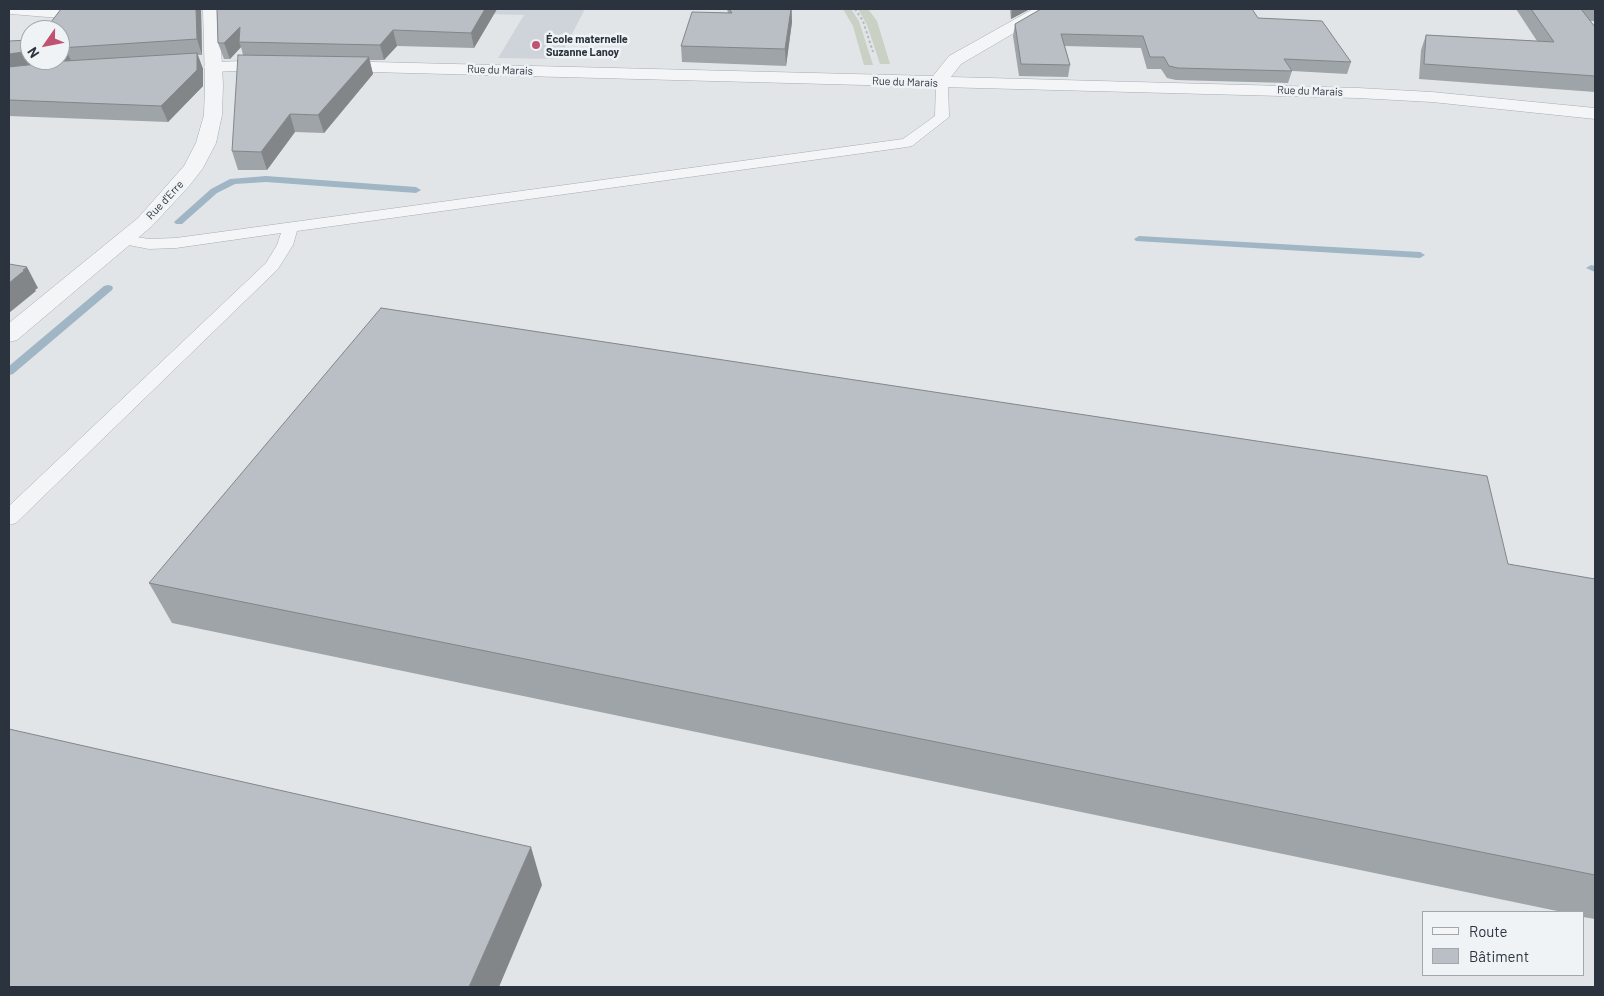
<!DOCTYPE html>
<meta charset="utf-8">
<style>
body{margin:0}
#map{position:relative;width:1604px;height:996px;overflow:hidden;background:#e1e5e8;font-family:Barlow,sans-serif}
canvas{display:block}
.frame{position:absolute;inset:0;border:10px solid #2b343e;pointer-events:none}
.legend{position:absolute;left:1422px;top:911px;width:162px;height:65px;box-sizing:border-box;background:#f0f3f6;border:1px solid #a1a7ac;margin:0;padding:6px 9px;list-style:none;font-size:15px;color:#2b343e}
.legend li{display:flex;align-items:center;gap:10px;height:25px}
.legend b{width:25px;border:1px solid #a1a7ac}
.north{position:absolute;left:20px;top:20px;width:50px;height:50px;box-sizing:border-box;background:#f0f3f6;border:1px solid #a1a7ac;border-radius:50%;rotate:237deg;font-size:14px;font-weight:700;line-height:20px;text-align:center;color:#2b343e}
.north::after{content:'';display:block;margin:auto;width:18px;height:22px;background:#bf5472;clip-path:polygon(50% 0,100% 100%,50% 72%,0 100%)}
</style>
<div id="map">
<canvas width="1604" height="996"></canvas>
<div class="frame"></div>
<ul class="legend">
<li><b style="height:6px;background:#f3f5f7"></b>Route</li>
<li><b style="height:14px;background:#b9bfc4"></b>Bâtiment</li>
</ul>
<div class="north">N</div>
</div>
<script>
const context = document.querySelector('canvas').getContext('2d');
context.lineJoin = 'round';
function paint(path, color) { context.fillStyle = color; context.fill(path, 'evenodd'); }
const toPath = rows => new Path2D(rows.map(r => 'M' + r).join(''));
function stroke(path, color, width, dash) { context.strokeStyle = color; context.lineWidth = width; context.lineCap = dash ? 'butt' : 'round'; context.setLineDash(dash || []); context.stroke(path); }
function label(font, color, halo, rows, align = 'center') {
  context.font = font + ' Barlow,sans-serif'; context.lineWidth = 5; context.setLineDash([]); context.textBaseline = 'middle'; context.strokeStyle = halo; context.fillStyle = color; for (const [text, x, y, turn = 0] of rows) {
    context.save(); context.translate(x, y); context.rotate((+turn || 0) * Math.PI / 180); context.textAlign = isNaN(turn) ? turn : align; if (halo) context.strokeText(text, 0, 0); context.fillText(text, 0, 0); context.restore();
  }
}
paint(toPath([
 [428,9,585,9,559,59,498,58,524,15,425,12]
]), '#cfd4da');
paint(toPath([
 [843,9,851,9,859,21,873,65,864,65,853,26],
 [858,9,868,9,877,21,890,64,880,64,867,25]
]), '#c8d1c3');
paint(toPath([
 [266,176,416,187,421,190,416,193,266,182,235,184,217,193,182,224,176,224,174,222,211,189,230,179,266,176],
 [1139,236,1420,252,1425,255,1420,258,1136,241,1134,239,1139,236],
 [1591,265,1595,266,1595,272,1586,268,1591,265],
 [108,285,112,286,113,288,112,290,13,374,9,375,9,366,104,286,108,285]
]), '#a0b6c4');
const service = toPath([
 [942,79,948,83,949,117,912,146,907,147,297,231,293,245,278,269,16,523,9,525,9,506,266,263,277,245,281,233,176,248,149,249,118,243,116,240,118,237,124,235,149,239,176,238,903,139,935,116,936,83,942,79]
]);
const minor = toPath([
 [9,9,67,9,96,11,102,13,104,16,102,19,96,21,11,14,9,13,9,9],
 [1033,9,1052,9,1050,12,961,64,951,77,1358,88,1432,92,1595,108,1595,119,1432,102,1358,98,333,71,327,70,324,66,327,62,333,61,933,76,949,56,1033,9],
 [275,60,281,61,284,65,281,69,213,72,207,71,204,67,207,63,213,62,275,60]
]);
const tertiary = toPath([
 [203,9,219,9,223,85,222,115,216,143,203,168,190,185,152,226,17,340,9,342,9,323,138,218,184,166,196,143,204,115,205,85,203,9]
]);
stroke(service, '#a7acb2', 1);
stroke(minor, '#a7acb2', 1);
stroke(tertiary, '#a7acb2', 1);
stroke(toPath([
 [855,9,863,21,873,52]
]), '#b7bbc0', 2, [2.5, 2.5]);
paint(service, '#f3f5f7');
paint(minor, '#f3f5f7');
paint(tertiary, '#f3f5f7');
paint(toPath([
 [61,9,201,9,202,55,198,55,203,69,203,86,168,122,9,116,9,41,30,60],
 [217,9,497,9,474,48,397,46,384,60,369,60,373,74,324,133,295,132,267,170,238,170,232,151,243,55,241,47,230,59,224,59,218,43],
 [727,9,792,9,792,22,786,66,682,62,681,46,728,13],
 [1010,9,1030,9,1011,19],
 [1516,9,1595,9,1595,21,1590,21,1595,27,1595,92,1419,79,1421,50,1426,35,1537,41],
 [1258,18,1351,62,1347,74,1292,71,1288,83,1176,80,1167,78,1161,69,1147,69,1141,48,1065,46,1070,65,1068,77,1019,76,1013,36,1015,24],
 [1508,564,1595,579,1595,919,1583,917,1583,912,1562,912,172,623,149,583]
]), '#9fa4a9');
paint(toPath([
 [196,9,201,9,202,55,197,39],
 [485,9,497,9,474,48,471,33],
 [791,9,792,22,786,66,785,49],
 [1012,9,1030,9,1011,19],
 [240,27,239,42,241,47,230,59,224,43],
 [393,30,397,46,384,60,380,45],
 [65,47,72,63,9,70,9,54,30,51,30,60,60,60,60,48],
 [197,53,203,69,203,86,168,122,161,106],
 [369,57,373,74,324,133,318,115],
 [290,114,295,132,267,170,261,152],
 [27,267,38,288,35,290,36,291,9,313,9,283],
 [531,847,542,885,499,987,469,987]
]), '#828689');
const building = toPath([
 [61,9,196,9,197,39,60,48,60,30,45,30,61,9],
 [217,9,485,9,471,33,393,30,380,45,239,42,240,27,224,43,218,43,217,9],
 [729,9,791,9,785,49,681,46,692,12,732,13,729,9],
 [1041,9,1252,9,1258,18,1322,21,1351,62,1284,59,1292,71,1178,68,1169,66,1164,57,1150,57,1143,36,1061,34,1070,65,1021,64,1015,24,1041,9],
 [1531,9,1581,9,1595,27,1595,76,1424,64,1426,35,1554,42,1531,9],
 [30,40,30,51,9,54,9,41,30,40],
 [197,53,197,70,161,106,9,100,9,67,65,61,197,53],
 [238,55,369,57,318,115,290,114,261,152,232,151,238,55],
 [9,264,27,267,23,270,25,270,9,283,9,264],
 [381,308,1487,476,1508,564,1595,579,1595,875,149,583,381,308],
 [9,729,531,847,469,987,9,987,9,729]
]);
paint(building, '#b9bfc4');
stroke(building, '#828689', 1);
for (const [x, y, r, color] of [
 [536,45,5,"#bf5472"]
]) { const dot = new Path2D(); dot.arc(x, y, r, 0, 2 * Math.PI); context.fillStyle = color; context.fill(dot); stroke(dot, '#f0f3f6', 2); }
label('bold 11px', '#2b343e', '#f0f3f6', [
 ["École maternelle",546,39],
 ["Suzanne Lanoy",546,52]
], 'left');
label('11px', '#2b343e', '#f0f3f6', [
 ["Rue du Marais",500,70,2],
 ["Rue du Marais",905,82,2],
 ["Rue du Marais",1310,91,2],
 ["Rue d'Erre",165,200,-47]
]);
</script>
